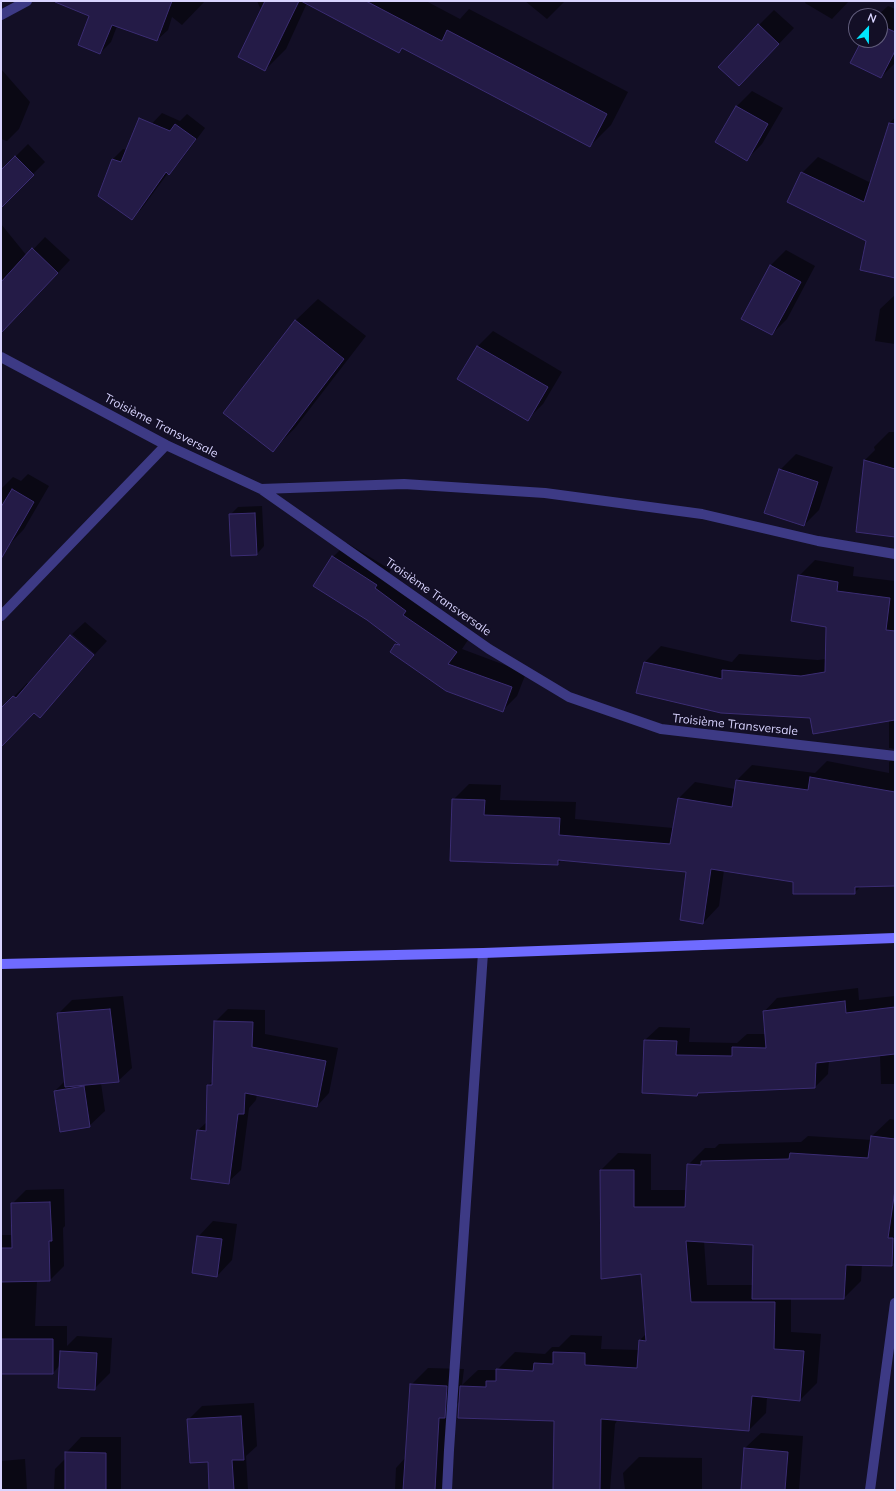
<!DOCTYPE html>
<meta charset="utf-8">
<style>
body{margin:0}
#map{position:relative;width:896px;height:1491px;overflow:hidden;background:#130f26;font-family:Mulish,sans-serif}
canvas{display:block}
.frame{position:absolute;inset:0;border:2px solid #d9d4ff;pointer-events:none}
.north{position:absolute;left:848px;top:8px;width:40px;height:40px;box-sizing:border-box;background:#130f26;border:1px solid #625e7d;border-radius:50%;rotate:22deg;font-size:11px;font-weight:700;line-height:16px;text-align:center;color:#d9d4ff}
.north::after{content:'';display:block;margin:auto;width:14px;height:18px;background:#00e5ff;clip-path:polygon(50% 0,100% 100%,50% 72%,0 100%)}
</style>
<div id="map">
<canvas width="896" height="1491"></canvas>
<div class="frame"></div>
<div class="north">N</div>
</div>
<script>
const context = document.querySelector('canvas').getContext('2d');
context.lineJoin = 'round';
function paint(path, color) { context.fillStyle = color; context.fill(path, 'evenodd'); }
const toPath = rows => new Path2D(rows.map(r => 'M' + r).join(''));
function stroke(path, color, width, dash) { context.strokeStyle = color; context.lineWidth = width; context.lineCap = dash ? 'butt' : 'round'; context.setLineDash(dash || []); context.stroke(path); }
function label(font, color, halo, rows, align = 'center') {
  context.font = font + ' Mulish,sans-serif'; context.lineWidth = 3; context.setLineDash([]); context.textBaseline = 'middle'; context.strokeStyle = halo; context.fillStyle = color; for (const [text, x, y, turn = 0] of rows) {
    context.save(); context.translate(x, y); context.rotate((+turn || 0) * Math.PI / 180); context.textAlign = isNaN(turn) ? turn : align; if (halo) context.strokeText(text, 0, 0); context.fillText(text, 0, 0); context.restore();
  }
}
paint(toPath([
 [95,1,205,1,182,25,172,17,168,30,157,40,117,26,111,42,100,53],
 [257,1,426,1,460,19,469,9,628,92,611,125,590,146,403,48,399,52,307,3,286,49,265,70,261,10],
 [525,1,565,1,547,19],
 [806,1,849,1,832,19,805,3],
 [888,6,895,9,895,63,881,77,863,40,880,40,880,16,877,16],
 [774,10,794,28,754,70,759,25],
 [1,69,30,102,19,129,7,141,1,139],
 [752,91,783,108,762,144,747,159,717,141,737,106],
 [162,113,180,121,187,114,205,128,179,163,169,173,168,173,142,208,132,219,113,159,123,149,127,150],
 [895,118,895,277,867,240,802,173,818,157,871,183,889,123],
 [28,144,45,162,1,206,1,171],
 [1,224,27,256,45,237,70,260,23,310,1,313],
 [786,250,815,266,787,319,772,334,770,266],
 [895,295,895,344,875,341,880,309],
 [318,299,366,336,295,428,273,450,295,321],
 [493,331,562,372,543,404,527,420,459,378,478,346],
 [889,432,895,432,895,536,865,460,875,450,874,447],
 [796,454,833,467,819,510,804,525,780,470],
 [28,474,49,486,24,529,9,545,1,540,1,489,13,477,21,481],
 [262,506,264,546,257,554,230,515,238,507],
 [347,543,391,570,389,573,470,637,462,649,526,673,517,696,503,710,395,645,397,643,333,557],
 [815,560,854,567,853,576,895,581,895,749,889,748,889,720,811,718,645,662,661,646,732,662,739,654,818,660,826,659,827,626,799,576],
 [85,622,107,641,95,654,72,634],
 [70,636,94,656,53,703,40,716,34,712,1,746,1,710,27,683,29,684],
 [895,757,895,885,862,885,854,893,794,881,724,870,719,906,703,923,688,871,562,859,558,864,453,800,469,784,501,785,500,800,576,802,575,819,673,828,679,798,695,782,735,789,736,781,752,765,815,773,827,761,889,773,889,762],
 [858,988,859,1000,895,996,895,1084,881,1084,880,1055,829,1060,828,1074,815,1087,700,1092,697,1095,645,1040,659,1027,690,1028,689,1042,737,1043,747,1034,766,1034,764,1012,777,998],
 [123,996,132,1068,118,1081,101,1083,105,1111,89,1126,55,1091,65,1081,58,1014,72,1000],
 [228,1009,265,1010,265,1034,338,1048,329,1093,317,1106,257,1094,256,1100,249,1108,241,1170,228,1182,198,1130,207,1122,208,1085,213,1081,215,1022],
 [890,1119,895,1120,895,1262,892,1265,862,1264,861,1281,844,1298,791,1298,791,1332,821,1334,817,1383,800,1400,767,1397,766,1413,749,1430,618,1419,615,1424,610,1490,554,1490,555,1420,460,1401,455,1406,450,1490,395,1490,396,1468,406,1457,411,1385,428,1368,464,1369,462,1385,478,1370,497,1370,515,1352,545,1354,552,1347,559,1347,571,1335,602,1336,601,1349,639,1350,640,1340,646,1334,641,1273,601,1170,618,1153,651,1154,651,1190,687,1190,688,1165,705,1148,715,1148,719,1144,801,1142,808,1136,872,1140,872,1136],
 [704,1241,754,1244,753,1285,707,1285],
 [64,1189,65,1226,63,1228,64,1266,50,1280,37,1280,35,1326,67,1326,67,1346,77,1336,112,1338,110,1373,94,1389,60,1365,53,1373,1,1373,1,1235,13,1235,12,1204,26,1190],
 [213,1221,237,1224,232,1260,217,1276,198,1237],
 [254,1403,257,1446,246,1456,248,1490,210,1490,208,1461,188,1420,202,1406],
 [761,1433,803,1436,799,1490,742,1490,745,1448],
 [81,1437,121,1437,121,1490,54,1490,55,1469,66,1458,66,1453],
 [639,1457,702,1458,702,1490,625,1490,623,1473],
 [25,1459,27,1490,1,1490,1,1461]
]), '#0007');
const building = toPath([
 [55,1,172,1,157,41,112,25,100,54,78,45,89,16,55,2,55,1],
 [265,1,299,1,265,71,238,57,265,1],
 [301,1,366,1,442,41,447,30,607,114,590,147,402,48,399,53,301,1],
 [758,24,779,44,739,86,718,67,758,24],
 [880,25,895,32,895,51,881,78,850,63,862,40,880,40,880,25],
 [736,106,768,124,747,161,715,142,736,106],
 [139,118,170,131,175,124,196,139,169,175,166,172,132,220,98,196,112,159,121,162,139,118],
 [889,123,895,124,895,278,860,270,866,241,787,202,801,172,864,202,889,123],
 [15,156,34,175,1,208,1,170,15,156],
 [32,248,58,273,1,333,1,282,32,248],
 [770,265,801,282,772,335,741,319,770,265],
 [295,320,344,359,273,452,223,413,295,320],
 [477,346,548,387,528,421,457,379,477,346],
 [864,460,895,469,895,537,856,532,864,460],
 [779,469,818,482,804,526,764,513,779,469],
 [12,489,34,502,1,559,1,507,12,489],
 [255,513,257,555,231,556,229,514,255,513],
 [332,556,377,585,375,588,406,611,403,615,457,652,448,664,512,687,503,712,446,691,390,652,395,644,400,645,367,620,313,586,332,556],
 [798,575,838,582,837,591,890,598,886,630,895,631,895,720,813,734,810,718,721,713,636,693,644,662,722,679,722,670,801,676,825,672,826,627,791,621,798,575],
 [70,635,94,655,40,718,34,713,1,747,1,708,13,696,16,698,70,635],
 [810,777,895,792,895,886,855,887,855,894,793,894,793,882,711,869,703,924,680,920,686,872,558,860,558,865,450,861,452,799,485,800,484,815,560,818,559,835,670,844,678,798,732,807,736,780,808,790,810,777],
 [845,1001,846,1013,895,1007,895,1054,816,1063,815,1088,698,1093,697,1096,642,1093,644,1040,677,1041,676,1055,732,1056,732,1047,766,1048,763,1011,845,1001],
 [110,1009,119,1082,65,1087,57,1013,110,1009],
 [214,1021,253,1022,252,1047,326,1061,317,1107,245,1093,244,1114,238,1114,229,1184,191,1179,197,1130,206,1131,207,1085,212,1085,214,1021],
 [84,1086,90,1127,60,1132,54,1091,84,1086],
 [871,1136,895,1139,895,1190,888,1238,893,1238,892,1266,846,1265,844,1299,752,1299,753,1245,686,1241,691,1302,775,1302,774,1349,804,1351,800,1401,752,1396,749,1431,601,1419,600,1490,553,1490,554,1421,458,1418,460,1386,486,1387,486,1381,496,1381,496,1369,533,1371,534,1363,553,1364,553,1352,585,1353,585,1365,637,1368,639,1340,646,1341,641,1274,601,1279,600,1170,634,1170,634,1207,685,1207,687,1164,701,1165,701,1161,789,1159,790,1153,868,1158,871,1136],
 [50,1202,52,1241,49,1241,50,1281,1,1282,1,1248,12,1248,11,1203,50,1202],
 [197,1236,222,1239,217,1277,192,1273,197,1236],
 [1,1339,53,1339,53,1374,1,1374,1,1339],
 [60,1351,97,1353,95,1390,58,1388,60,1351],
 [410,1384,447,1386,445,1418,439,1418,435,1490,403,1490,410,1384],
 [241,1416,244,1460,232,1460,234,1490,209,1490,208,1462,190,1463,187,1419,241,1416],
 [744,1448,788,1452,785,1490,741,1490,744,1448],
 [65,1452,106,1453,106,1490,65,1490,65,1452]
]);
paint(building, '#241b47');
stroke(building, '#3b2d73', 1);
stroke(toPath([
 [1,15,27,1],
 [1,357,166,445,261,489,489,649,569,697,661,729,895,756],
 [261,489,404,484,545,493,702,514,818,541,895,554],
 [1,616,166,445],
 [447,1490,449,1450,483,953],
 [870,1490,895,1303]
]), '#3d3a85', 10);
stroke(toPath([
 [1,964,483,953,895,938]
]), '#6f6bff', 10);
label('12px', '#d9d4ff', '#130f26', [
 ["Troisième Transversale",161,426,27],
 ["Troisième Transversale",438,597,35],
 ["Troisième Transversale",735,725,6]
]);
</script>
